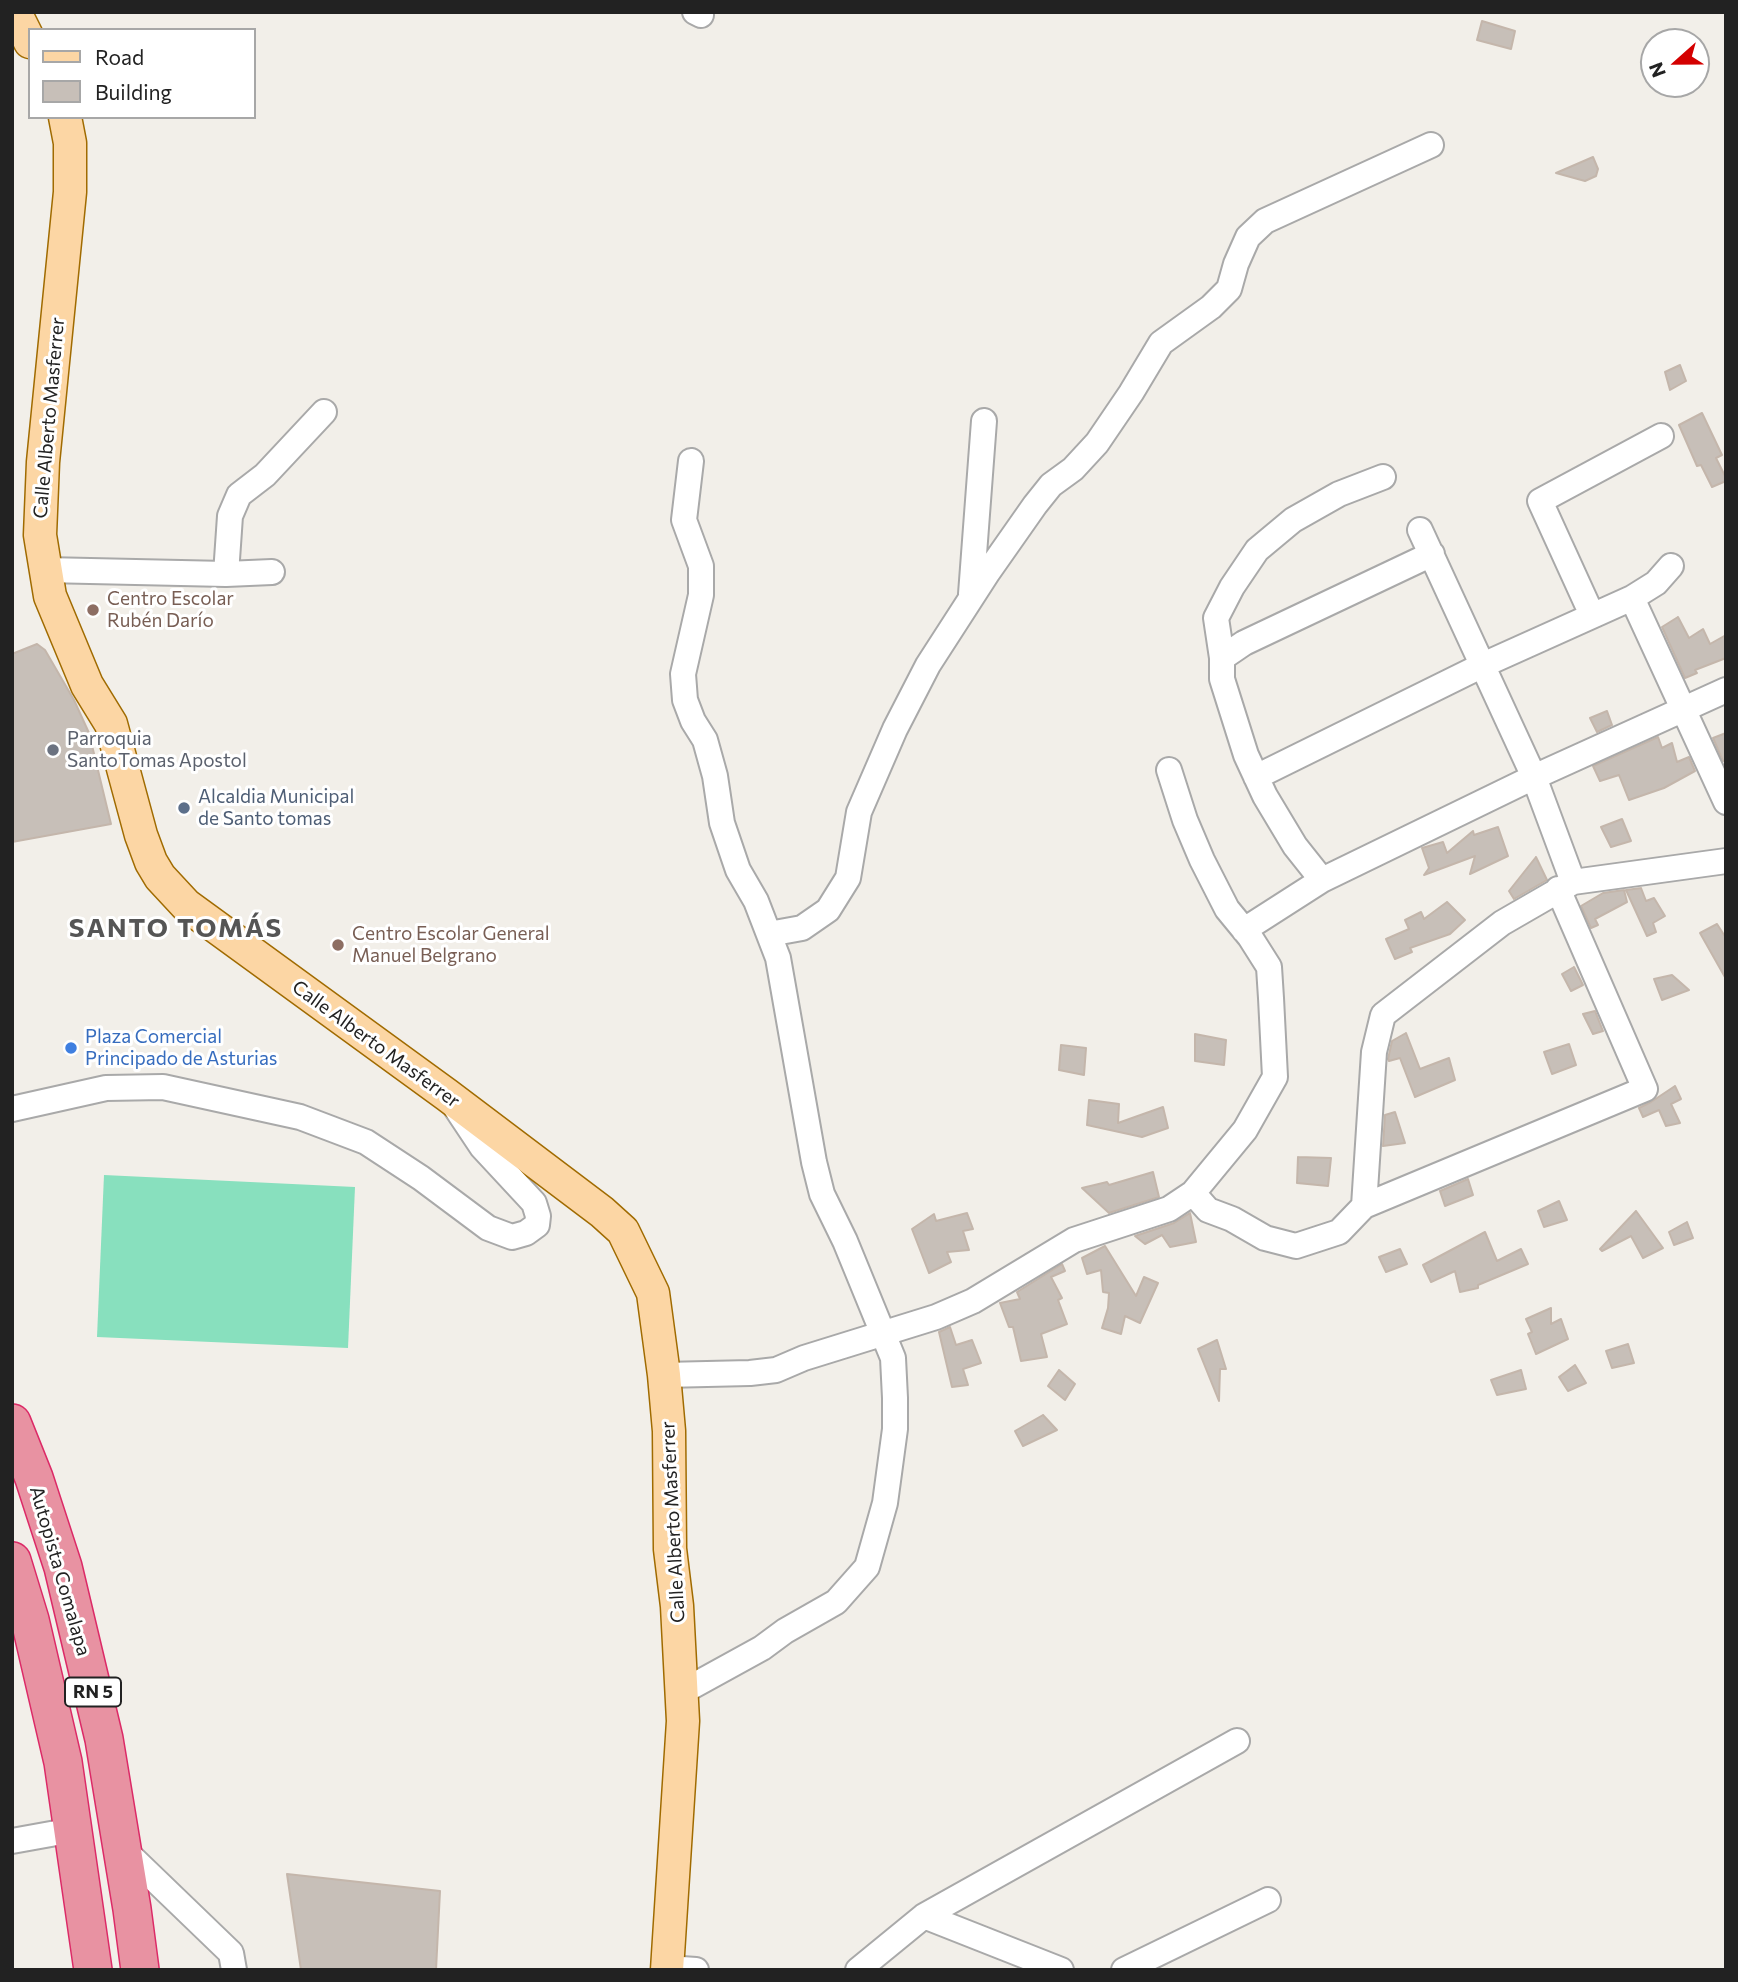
<!DOCTYPE html>
<meta charset="utf-8">
<style>
body{margin:0}
#map{position:relative;width:1738px;height:1982px;overflow:hidden;background:#f2efe9;font-family:Commissioner,sans-serif}
canvas{display:block}
.frame{position:absolute;inset:0;border:14px solid #222;pointer-events:none}
.legend{position:absolute;left:28px;top:28px;width:228px;height:91px;box-sizing:border-box;background:#fff;border:2px solid #a7a7a7;margin:0;padding:9px 12px;list-style:none;font-size:21px;color:#222}
.legend li{display:flex;align-items:center;gap:14px;height:35px}
.legend b{width:35px;border:2px solid #a7a7a7}
.north{position:absolute;left:1640px;top:28px;width:70px;height:70px;box-sizing:border-box;background:#fff;border:2px solid #a7a7a7;border-radius:50%;rotate:249deg;font-size:19px;font-weight:700;line-height:28px;text-align:center;color:#222}
.north::after{content:'';display:block;margin:auto;width:24px;height:32px;background:#d40000;clip-path:polygon(50% 0,100% 100%,50% 72%,0 100%)}
</style>
<div id="map">
<canvas width="1738" height="1982"></canvas>
<div class="frame"></div>
<ul class="legend">
<li><b style="height:9px;background:#fcd6a4"></b>Road</li>
<li><b style="height:19px;background:#c7bfb8"></b>Building</li>
</ul>
<div class="north">N</div>
</div>
<script>
const context = document.querySelector('canvas').getContext('2d');
context.lineJoin = 'round';
function paint(path, color) { context.fillStyle = color; context.fill(path, 'evenodd'); }
const toPath = rows => new Path2D(rows.map(r => 'M' + r).join(''));
function stroke(path, color, width, dash) { context.strokeStyle = color; context.lineWidth = width; context.lineCap = dash ? 'butt' : 'round'; context.setLineDash(dash || []); context.stroke(path); }
function label(font, color, halo, rows, align = 'center') {
  context.font = font + ' Commissioner,sans-serif'; context.lineWidth = 6; context.setLineDash([]); context.textBaseline = 'middle'; context.strokeStyle = halo; context.fillStyle = color; for (const [text, x, y, turn = 0] of rows) {
    context.save(); context.translate(x, y); context.rotate((+turn || 0) * Math.PI / 180); context.textAlign = isNaN(turn) ? turn : align; if (halo) context.strokeText(text, 0, 0); context.fillText(text, 0, 0); context.restore();
  }
}
paint(toPath([
 [104,1175,355,1187,348,1348,97,1337]
]), '#88e0be');
const building = toPath([
 [1482,21,1515,31,1511,49,1477,40,1482,21],
 [1593,157,1598,169,1596,176,1585,181,1556,173,1593,157],
 [1680,365,1686,381,1670,390,1665,372,1680,365],
 [1702,413,1722,455,1716,458,1726,478,1726,481,1712,487,1701,465,1697,466,1679,425,1702,413],
 [1678,617,1689,638,1703,629,1710,644,1726,635,1726,658,1695,670,1697,673,1685,678,1662,627,1678,617],
 [37,644,45,650,74,700,89,733,111,824,12,842,12,654,37,644],
 [1607,711,1612,725,1597,732,1590,718,1607,711],
 [1726,733,1726,760,1723,761,1713,738,1726,733],
 [1658,737,1662,748,1672,743,1677,762,1689,757,1695,771,1664,788,1629,800,1619,775,1600,781,1593,766,1658,737],
 [1622,819,1631,841,1611,847,1601,827,1622,819],
 [1498,827,1508,856,1470,874,1475,856,1424,875,1429,868,1422,848,1443,842,1447,853,1473,831,1474,835,1498,827],
 [1536,857,1547,880,1514,899,1509,891,1536,857],
 [1641,888,1646,901,1654,898,1665,916,1653,923,1656,932,1647,936,1626,890,1641,888],
 [1624,890,1627,902,1595,919,1598,925,1591,928,1581,906,1603,893,1624,890],
 [1447,902,1465,920,1450,934,1410,948,1412,952,1395,959,1386,939,1409,929,1405,920,1421,912,1424,919,1447,902],
 [1717,924,1726,938,1726,979,1700,933,1717,924],
 [1574,967,1583,985,1571,991,1562,974,1574,967],
 [1672,975,1689,990,1662,1000,1654,979,1672,975],
 [1595,1011,1603,1031,1593,1034,1583,1014,1595,1011],
 [1406,1033,1420,1069,1449,1058,1455,1080,1415,1097,1400,1058,1389,1061,1388,1059,1392,1041,1406,1033],
 [1195,1034,1226,1040,1224,1065,1195,1061,1195,1034],
 [1569,1044,1576,1065,1552,1074,1544,1052,1569,1044],
 [1061,1045,1086,1048,1084,1075,1059,1070,1061,1045],
 [1675,1086,1681,1099,1671,1104,1680,1123,1666,1126,1659,1110,1643,1117,1639,1108,1651,1102,1675,1086],
 [1089,1100,1119,1104,1118,1123,1163,1107,1168,1128,1142,1137,1087,1125,1089,1100],
 [1395,1112,1405,1143,1383,1146,1385,1115,1395,1112],
 [1298,1157,1331,1158,1328,1186,1297,1183,1298,1157],
 [1153,1172,1159,1197,1109,1213,1082,1188,1107,1182,1109,1185,1153,1172],
 [1468,1179,1473,1195,1445,1206,1440,1191,1468,1179],
 [1559,1201,1567,1220,1544,1227,1538,1211,1559,1201],
 [1636,1211,1663,1248,1643,1258,1631,1236,1602,1251,1600,1249,1636,1211],
 [967,1213,973,1229,963,1231,969,1250,947,1252,951,1262,929,1273,912,1229,934,1214,936,1221,967,1213],
 [1190,1213,1196,1242,1170,1247,1162,1235,1145,1244,1135,1236,1174,1223,1190,1213],
 [1687,1222,1693,1238,1674,1245,1669,1232,1687,1222],
 [1485,1232,1497,1261,1521,1249,1528,1264,1478,1285,1478,1288,1460,1292,1455,1271,1431,1282,1423,1265,1485,1232],
 [1105,1246,1136,1296,1144,1277,1158,1283,1140,1323,1125,1316,1121,1334,1102,1328,1108,1308,1109,1293,1103,1292,1101,1270,1087,1274,1082,1258,1105,1246],
 [1400,1249,1407,1264,1386,1272,1379,1257,1400,1249],
 [1062,1264,1065,1271,1051,1277,1062,1298,1058,1300,1067,1324,1041,1334,1047,1357,1021,1361,1013,1327,1009,1327,1000,1303,1020,1299,1017,1292,1062,1264],
 [1551,1308,1551,1324,1561,1319,1568,1339,1536,1354,1528,1334,1532,1332,1526,1319,1551,1308],
 [950,1327,956,1345,972,1340,981,1363,963,1369,968,1385,952,1387,939,1332,950,1327],
 [1217,1340,1226,1369,1220,1369,1219,1401,1198,1349,1217,1340],
 [1628,1344,1634,1363,1612,1368,1606,1351,1628,1344],
 [1575,1365,1586,1383,1568,1391,1559,1377,1575,1365],
 [1059,1370,1075,1384,1065,1400,1048,1386,1059,1370],
 [1521,1370,1526,1389,1497,1395,1491,1380,1521,1370],
 [1043,1415,1057,1430,1023,1446,1015,1431,1043,1415],
 [287,1874,440,1891,436,1970,301,1970,287,1874]
]);
paint(building, '#c7bfb8');
stroke(building, '#c4b6ab', 2);
const minor = toPath([
 [695,12,701,15],
 [45,570,226,574,272,572],
 [226,574,230,516,239,495,265,475,324,412],
 [971,594,984,421],
 [1632,598,1726,802],
 [1592,615,1540,501,1661,436],
 [1222,658,1216,618,1232,587,1257,550,1293,520,1339,494,1383,477],
 [1256,777,1483,665,1632,598,1656,583,1671,566],
 [1322,880,1295,846,1265,796,1246,755,1222,679,1222,658,1244,643,1432,554],
 [1573,882,1726,861],
 [1244,930,1322,880,1534,777,1726,690],
 [769,934,802,928,828,910,848,878,859,812,895,729,928,665,988,572,1035,505,1051,485,1073,469,1097,443,1131,393,1161,343,1211,307,1229,289,1236,264,1248,237,1265,221,1431,145],
 [12,1109,106,1088,163,1087,300,1117,366,1142,421,1178,488,1228,512,1237,526,1233,537,1225,538,1216,534,1203,482,1147,456,1108],
 [1193,1193,1208,1210,1232,1219,1265,1238,1296,1246,1339,1232,1364,1206,1374,1052,1383,1015,1502,923,1573,882,1534,777,1420,530],
 [1364,1206,1645,1089,1558,889],
 [664,1375,750,1373,776,1370,804,1358,936,1317,973,1301,1074,1240,1169,1209,1193,1193,1245,1130,1275,1077,1271,998,1269,967,1250,937,1227,909,1202,860,1185,820,1169,770],
 [682,1692,762,1648,785,1631,836,1602,867,1567,885,1503,895,1429,895,1398,893,1358,845,1241,822,1194,814,1162,778,958,756,901,738,870,722,823,715,776,705,740,693,721,685,700,683,674,701,595,701,566,684,520,691,461],
 [12,1841,73,1830],
 [122,1848,231,1953,234,1970],
 [924,1916,1061,1970],
 [667,1968,696,1970],
 [858,1970,924,1916,1237,1741],
 [1124,1970,1268,1900]
]);
const major = toPath([
 [15,12,30,42],
 [65,117,70,143,70,192,43,462,40,535,50,596,87,685,111,724,141,835,151,862,160,877,186,905,447,1095,602,1212,623,1231,653,1293,664,1375,669,1431,670,1549,677,1606,683,1721,667,1970]
]);
const highway = toPath([
 [12,1423,34,1478,63,1567,104,1739,132,1909,140,1970],
 [12,1561,30,1620,63,1762,93,1970]
]);
stroke(minor, '#a9a9a9', 28);
stroke(major, '#a06b00', 35);
stroke(highway, '#dc2a67', 40);
stroke(minor, '#fff', 24);
stroke(major, '#fcd6a4', 32);
stroke(highway, '#e892a2', 37);
for (const [x, y, r, color] of [
 [93,610,7,"#8d6e63"],
 [53,750,7,"#6b7280"],
 [184,808,7,"#5c6f8a"],
 [338,945,7,"#8d6e63"],
 [71,1048,7,"#3f7fe0"]
]) { const dot = new Path2D(); dot.arc(x, y, r, 0, 2 * Math.PI); context.fillStyle = color; context.fill(dot); stroke(dot, '#fff', 2.5); }
for (const [x, y, w] of [
 [93,1692,56]
]) { const box = new Path2D(); box.roundRect(x - w / 2, y - 14.5, w, 29, 5); context.fillStyle = '#fff'; context.fill(box); stroke(box, '#222', 2); }
label('bold 18px', '#222', null, [
 ["RN 5",93,1692]
]);
label('19px', '#222', '#fff', [
 ["Calle Alberto Masferrer",49,418,-85],
 ["Calle Alberto Masferrer",376,1044,36],
 ["Calle Alberto Masferrer",673,1522,-93],
 ["Autopista Comalapa",60,1571,74]
]);
label('19px', '#785e54', '#fff', [
 ["Centro Escolar",107,599],
 ["Rubén Darío",107,621],
 ["Centro Escolar General",352,934],
 ["Manuel Belgrano",352,956]
], 'left');
label('19px', '#5b616d', '#fff', [
 ["Parroquia",67,739],
 ["SantoTomas Apostol",67,761]
], 'left');
label('19px', '#4e5e75', '#fff', [
 ["Alcaldia Municipal",198,797],
 ["de Santo tomas",198,819]
], 'left');
label('19px', '#366cbe', '#fff', [
 ["Plaza Comercial",85,1037],
 ["Principado de Asturias",85,1059]
], 'left');
context.letterSpacing = '2px';
label('bold 26px', '#555', '#fff', [
 ["SANTO TOMÁS",176,928]
]);
context.letterSpacing = '0px';
</script>
